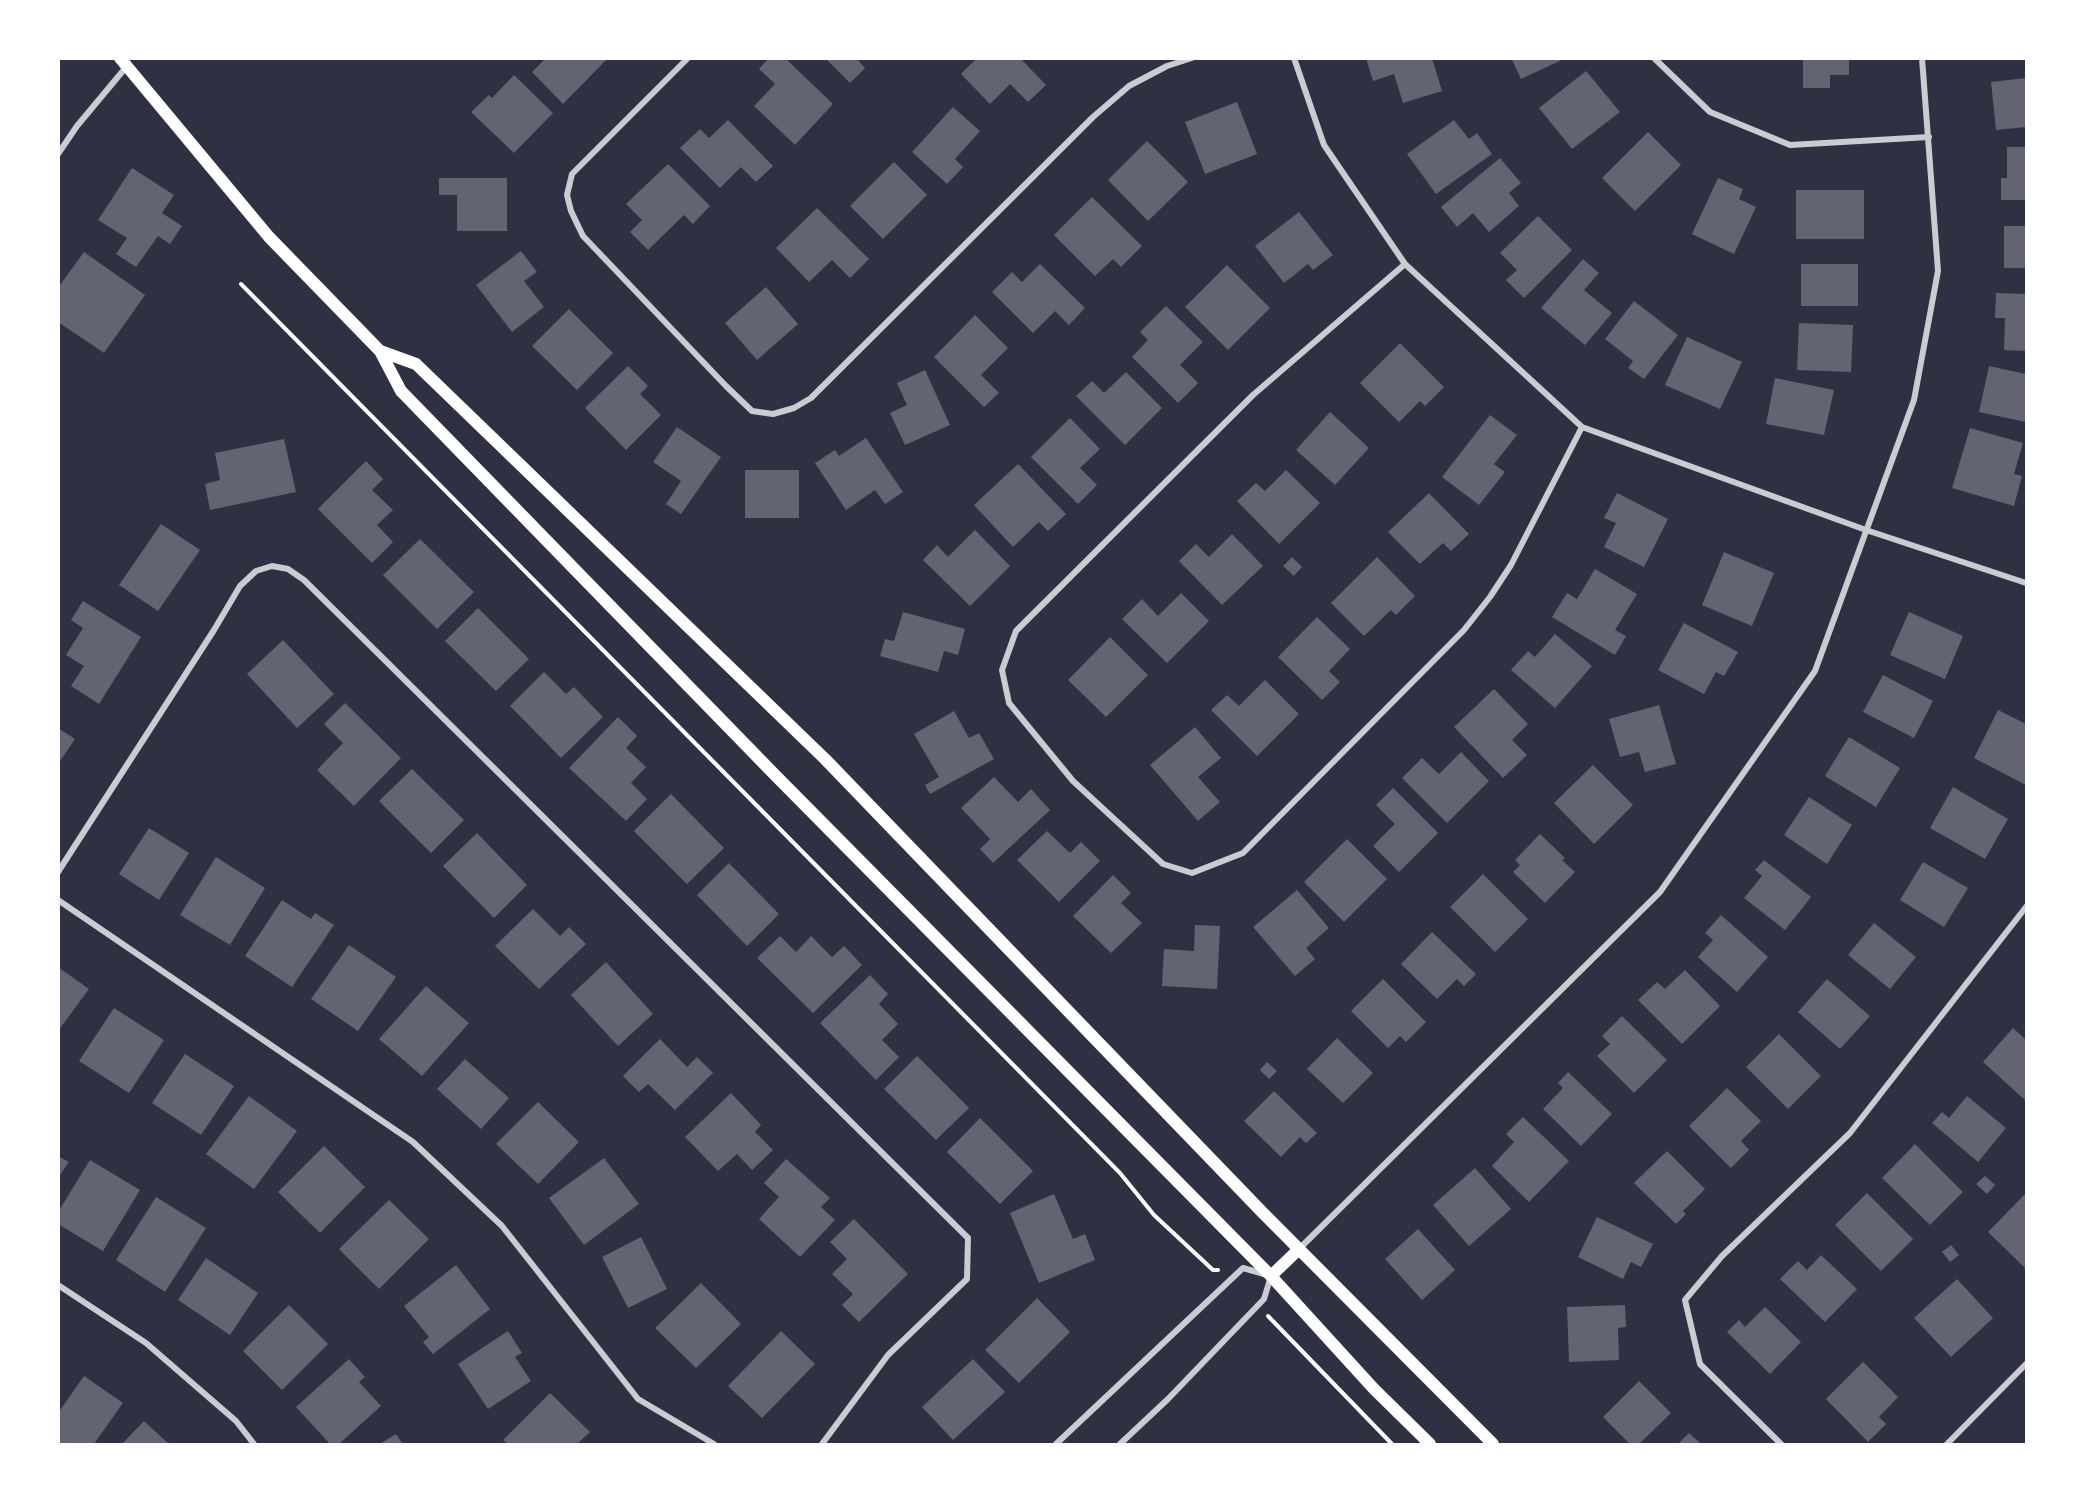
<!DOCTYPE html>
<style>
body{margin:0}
#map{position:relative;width:2085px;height:1503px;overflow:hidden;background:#2d3142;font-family:Overpass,sans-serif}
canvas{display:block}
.frame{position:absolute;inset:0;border:60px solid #fff;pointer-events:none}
</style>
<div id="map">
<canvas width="2085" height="1503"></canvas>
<div class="frame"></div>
</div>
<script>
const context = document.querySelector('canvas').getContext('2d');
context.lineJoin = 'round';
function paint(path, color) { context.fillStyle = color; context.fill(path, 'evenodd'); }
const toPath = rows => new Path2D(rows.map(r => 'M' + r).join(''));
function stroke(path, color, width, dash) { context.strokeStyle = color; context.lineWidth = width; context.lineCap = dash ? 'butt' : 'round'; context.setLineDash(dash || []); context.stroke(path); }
paint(toPath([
 [546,58,608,58,563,104,532,72],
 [769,58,785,58,833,104,795,145,754,106,775,84,759,69],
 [825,58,856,58,865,68,850,83],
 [977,58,1020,58,1046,85,1028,102,1010,84,990,104,961,74],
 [1366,58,1432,58,1442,91,1403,103,1394,74,1373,81],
 [1511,58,1566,58,1521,79],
 [1803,58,1849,58,1849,75,1830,75,1830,88,1803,88],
 [1586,71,1620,112,1572,149,1539,108],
 [514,75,553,113,514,153,471,112,489,95,492,98],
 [2026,78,2026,127,1996,130,1991,82],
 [1237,102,1257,154,1205,174,1185,122],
 [953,107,980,131,955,159,963,167,947,184,912,152],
 [728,120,773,166,756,182,741,167,720,188,680,148,700,129,709,138],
 [1454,120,1469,139,1477,133,1492,154,1436,194,1407,154],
 [1648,132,1681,165,1635,211,1602,178],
 [1147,141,1188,182,1148,221,1108,180],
 [2007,147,2026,147,2026,200,2001,200,2001,178,2007,178],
 [1500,158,1521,183,1509,193,1519,206,1489,232,1473,213,1457,227,1441,207],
 [894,162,927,195,883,239,850,206],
 [668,164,710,206,693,224,684,215,648,250,630,232,642,220,626,204],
 [132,168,174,195,162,213,182,226,170,244,158,236,136,267,116,254,127,238,98,220],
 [439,178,507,178,507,231,457,231,457,195,439,195],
 [1718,178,1743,189,1739,199,1756,207,1734,254,1692,234],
 [1796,190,1864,190,1864,239,1796,239],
 [1092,197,1142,246,1121,267,1113,259,1095,276,1054,235],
 [817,208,869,259,850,278,832,260,809,282,776,248],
 [1299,212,1333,255,1313,270,1308,264,1284,283,1255,246],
 [1538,216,1572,250,1524,298,1506,280,1517,270,1500,253],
 [2004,226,2026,226,2026,268,2004,268],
 [521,251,537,272,524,281,544,307,512,332,476,285],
 [84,252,145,295,104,353,58,322,58,284,60,285],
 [1583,259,1599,273,1584,290,1612,313,1585,345,1541,308],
 [1040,264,1085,308,1069,325,1055,311,1033,333,992,292,1012,272,1022,282],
 [1801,264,1858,264,1858,306,1801,306],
 [1227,265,1270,308,1228,350,1185,307],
 [766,287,798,324,757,360,725,323],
 [1996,293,2026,294,2026,351,2004,350,2005,318,1995,318],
 [1634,301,1678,335,1644,379,1628,368,1633,361,1605,339],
 [1166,306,1203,342,1180,365,1198,383,1178,403,1132,357,1148,340,1140,332],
 [569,309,613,353,577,390,532,346],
 [975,315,1008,348,981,375,999,393,984,407,934,357],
 [1799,323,1853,325,1851,372,1797,370],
 [1687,337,1742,362,1720,409,1665,385],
 [1400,343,1444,387,1425,406,1420,401,1399,422,1360,383],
 [628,366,648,386,640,394,661,415,626,450,585,408],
 [1989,366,2026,374,2026,422,1979,412],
 [925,370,950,425,905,445,890,413,907,405,897,383],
 [1126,372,1162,408,1125,445,1076,396,1092,381,1104,393],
 [1775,378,1834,390,1824,435,1766,424],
 [1330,412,1369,448,1335,485,1296,450],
 [1490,415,1517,435,1494,464,1505,472,1479,505,1442,477],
 [1070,418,1100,449,1080,468,1097,485,1078,504,1031,457],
 [677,427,721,457,681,514,666,504,681,481,653,462],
 [1970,428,2023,443,2014,474,2022,476,2014,506,1952,488],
 [866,438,903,492,885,504,875,490,846,510,815,463,835,450,839,456],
 [284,439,296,492,210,510,205,484,220,480,215,453],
 [366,461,383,479,372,490,393,510,377,525,393,542,372,563,318,509],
 [1018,464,1066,514,1048,531,1039,522,1013,547,974,505],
 [745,470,799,470,799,518,745,518],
 [1286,470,1320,503,1279,544,1237,501,1256,483,1265,491],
 [1429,493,1469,534,1451,551,1443,543,1420,564,1388,532],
 [1617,493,1668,519,1644,567,1604,547,1616,523,1604,518],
 [161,524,200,550,158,611,119,585],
 [975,530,1010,566,970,606,923,560,937,545,948,557],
 [1232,534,1263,566,1222,605,1179,561,1196,544,1209,557],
 [420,539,474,592,437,629,383,575],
 [1724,552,1774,573,1752,626,1702,605],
 [1292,557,1302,567,1294,576,1283,566],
 [1377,557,1415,596,1396,615,1391,610,1364,636,1331,603],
 [1595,569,1637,594,1615,630,1626,636,1615,655,1552,617,1567,593,1577,599],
 [1181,593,1209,621,1167,663,1122,619,1142,599,1158,616],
 [83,601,141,637,99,704,71,686,84,666,66,655,83,628,71,620],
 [478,608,529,659,496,691,445,641],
 [903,612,965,629,958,655,944,651,938,672,880,656,885,639,894,641],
 [1909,612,1963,636,1945,679,1890,655],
 [1317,617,1350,649,1329,671,1340,682,1322,700,1278,657],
 [1684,623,1738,652,1724,676,1716,672,1704,694,1658,670],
 [1555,634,1592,666,1555,708,1511,670,1528,651,1535,657],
 [1110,637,1148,675,1106,717,1068,680],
 [283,640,334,694,297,728,247,674],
 [544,672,566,694,574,687,603,717,561,758,510,706],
 [1883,675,1933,701,1914,738,1863,712],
 [1265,680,1299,714,1257,756,1211,710,1227,695,1239,706],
 [1494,689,1528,724,1512,740,1527,755,1503,778,1454,727],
 [345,703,401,758,354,806,317,770,343,743,324,724],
 [1659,705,1676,764,1645,772,1639,752,1620,757,1609,719],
 [1998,710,2026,724,2026,785,1974,758],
 [954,711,969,738,979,733,994,759,930,794,925,785,939,777,914,734],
 [618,717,637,736,626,748,646,767,631,783,647,799,626,821,569,768],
 [1195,727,1221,758,1198,777,1220,802,1198,821,1150,765],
 [58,728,75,739,58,764],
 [1849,737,1900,768,1876,807,1825,776],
 [1461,752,1489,781,1447,823,1402,778,1422,758,1439,774],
 [1593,765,1633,805,1594,844,1554,803],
 [412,769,464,820,431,853,379,801],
 [994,777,1018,802,1031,789,1050,810,993,863,980,849,990,839,961,808],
 [1953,787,2008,819,1985,859,1930,828],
 [1393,788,1438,833,1399,872,1373,846,1395,824,1376,805],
 [671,794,724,848,687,884,634,831],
 [1809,797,1852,825,1827,864,1784,835],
 [149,828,189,853,159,900,119,874],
 [1047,831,1070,853,1081,842,1100,861,1059,902,1017,860],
 [477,833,527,885,494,918,443,866],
 [1540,834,1565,858,1562,860,1575,872,1545,903,1513,872,1520,865,1515,860],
 [1347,839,1387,879,1344,922,1304,882],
 [216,857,265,888,230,945,180,915],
 [1764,860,1811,897,1785,930,1744,898,1762,876,1755,870],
 [1923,862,1968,888,1944,927,1900,900],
 [729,863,779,914,747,946,697,895],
 [1483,874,1528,919,1495,952,1450,907],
 [1113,875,1131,893,1121,903,1142,923,1111,953,1073,916],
 [1297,890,1329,928,1306,948,1315,959,1295,976,1253,927],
 [282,900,311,919,315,913,334,925,292,987,245,956],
 [533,909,560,936,569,927,586,944,539,989,495,946],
 [1721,915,1768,957,1737,992,1698,957,1713,940,1705,933],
 [1874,923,1916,957,1890,989,1848,955],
 [1195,925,1220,926,1217,989,1162,986,1164,949,1194,951],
 [1432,932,1476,974,1464,986,1457,979,1437,999,1401,964],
 [780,936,796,952,811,936,832,957,844,946,862,965,813,1013,757,958],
 [349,945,396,977,358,1031,311,999],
 [606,962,653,1014,618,1046,571,995],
 [58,967,89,989,58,1031],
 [1685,970,1720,1006,1682,1044,1638,1000,1657,982,1665,989],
 [870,975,888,994,879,1004,898,1024,882,1040,899,1057,876,1080,820,1023],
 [1383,979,1426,1022,1406,1042,1400,1036,1388,1048,1351,1011],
 [1827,979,1870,1016,1840,1049,1798,1012],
 [426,986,469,1023,422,1076,379,1039],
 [114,1008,164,1040,129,1093,79,1061],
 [1622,1016,1667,1060,1634,1093,1597,1056,1610,1044,1602,1036],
 [2013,1028,2026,1040,2026,1101,1983,1062],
 [1779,1034,1821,1076,1788,1109,1746,1067],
 [1337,1038,1373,1073,1343,1103,1307,1069],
 [660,1039,687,1067,697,1057,713,1073,675,1110,648,1084,639,1092,623,1076],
 [185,1054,234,1086,201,1135,152,1103],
 [917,1056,969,1108,936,1140,884,1089],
 [465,1059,509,1098,481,1129,437,1089],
 [1267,1062,1277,1071,1269,1079,1260,1070],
 [1568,1072,1612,1114,1581,1146,1543,1109,1563,1088,1558,1083],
 [1727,1088,1761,1121,1741,1141,1749,1150,1731,1168,1689,1126],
 [1274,1091,1317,1133,1306,1143,1300,1137,1281,1157,1244,1121],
 [731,1093,761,1125,755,1132,773,1150,752,1170,737,1154,718,1171,685,1137],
 [249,1096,297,1131,254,1189,206,1154],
 [1967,1096,2006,1128,1978,1162,1932,1123,1942,1112,1949,1118],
 [538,1102,579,1142,538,1184,496,1144],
 [1523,1117,1569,1161,1529,1202,1492,1166,1514,1142,1506,1134],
 [980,1118,1033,1171,1000,1204,947,1152],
 [1915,1144,1963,1192,1930,1225,1882,1178],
 [324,1146,365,1187,320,1233,278,1192],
 [1667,1151,1705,1189,1683,1211,1686,1214,1676,1224,1634,1183],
 [58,1156,69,1162,58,1178],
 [604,1158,639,1204,584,1245,549,1198],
 [786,1159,830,1198,821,1207,835,1220,800,1257,759,1219,779,1197,764,1183],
 [90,1160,140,1190,103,1251,58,1224,58,1212],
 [1475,1168,1511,1209,1469,1246,1433,1205],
 [1985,1176,1995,1185,1987,1194,1976,1184],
 [1867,1193,1913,1239,1881,1271,1835,1225],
 [2026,1193,2026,1269,1988,1232],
 [1054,1194,1073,1239,1085,1234,1095,1260,1039,1283,1010,1213],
 [156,1197,206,1228,165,1292,116,1260],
 [389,1200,429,1239,379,1289,339,1249],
 [1597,1217,1653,1244,1641,1267,1631,1262,1623,1279,1578,1257],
 [854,1219,908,1274,859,1322,842,1305,853,1294,832,1274,847,1259,830,1242],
 [1418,1229,1455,1270,1422,1300,1385,1259],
 [641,1237,667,1289,628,1308,602,1257],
 [1951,1245,1959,1255,1950,1262,1942,1252],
 [1821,1255,1857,1289,1825,1322,1780,1279,1798,1261,1807,1270],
 [206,1258,258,1293,230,1335,178,1300],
 [456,1265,490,1309,433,1354,423,1342,429,1337,404,1306],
 [1957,1279,1993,1318,1951,1357,1914,1318],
 [701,1283,741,1324,696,1368,655,1328],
 [1037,1298,1070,1332,1019,1383,985,1350],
 [289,1305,328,1344,282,1390,243,1351],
 [1625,1305,1626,1327,1618,1328,1619,1360,1569,1362,1567,1307],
 [1765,1307,1801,1342,1770,1374,1727,1332,1739,1320,1745,1327],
 [508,1331,522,1353,515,1357,531,1381,488,1409,458,1364],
 [781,1331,815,1364,762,1418,728,1386],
 [349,1359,365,1377,359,1382,381,1406,339,1444,330,1444,296,1407],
 [973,1359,1005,1392,953,1440,922,1407],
 [1863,1362,1898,1397,1879,1417,1886,1424,1868,1442,1826,1399],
 [84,1376,123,1403,94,1444,58,1444,58,1413],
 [1639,1381,1671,1413,1639,1444,1630,1444,1603,1417],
 [550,1393,590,1432,577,1444,508,1444,503,1440],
 [144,1421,169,1444,122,1444],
 [1689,1433,1701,1444,1678,1444],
 [396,1434,403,1444,380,1444]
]), '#626471');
stroke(toPath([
 [241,284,1120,1173,1154,1215,1213,1270,1218,1270],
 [1268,1316,1392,1444]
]), '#fff', 4);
stroke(toPath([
 [688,58,572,174,567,195,571,211,583,236,726,386,752,411,773,414,794,408,811,398,1093,117,1129,86,1167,66,1192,58],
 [1294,58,1324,145,1405,264,1582,427,1866,530,2026,583],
 [1654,58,1710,112,1790,145,1929,137],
 [58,154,77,126,127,66],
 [1405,264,1253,395,1016,631,1002,670,1009,703,1073,781,1163,864,1192,873,1243,853,1464,630,1490,597,1511,565,1582,427],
 [58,872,214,630,240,586,256,571,272,566,288,569,304,580,968,1238,967,1279,888,1355,822,1444],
 [58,900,413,1142,502,1226,638,1399,714,1444],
 [1299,1249,1660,892,1815,671,1914,400,1938,271,1922,58],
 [58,1285,146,1343,236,1421,254,1444],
 [1056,1444,1243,1268,1271,1276,1264,1299,1168,1399,1120,1444],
 [1781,1444,1700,1364,1685,1300,1722,1256,1850,1133,2026,907],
 [1947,1444,2026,1364]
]), '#caccd0', 6);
stroke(toPath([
 [120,58,269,237,380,351,401,391,775,775,1271,1276,1374,1389,1430,1444],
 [380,351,416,364,825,759,1263,1213,1493,1444],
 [1271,1276,1299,1249]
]), '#fff', 12);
</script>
